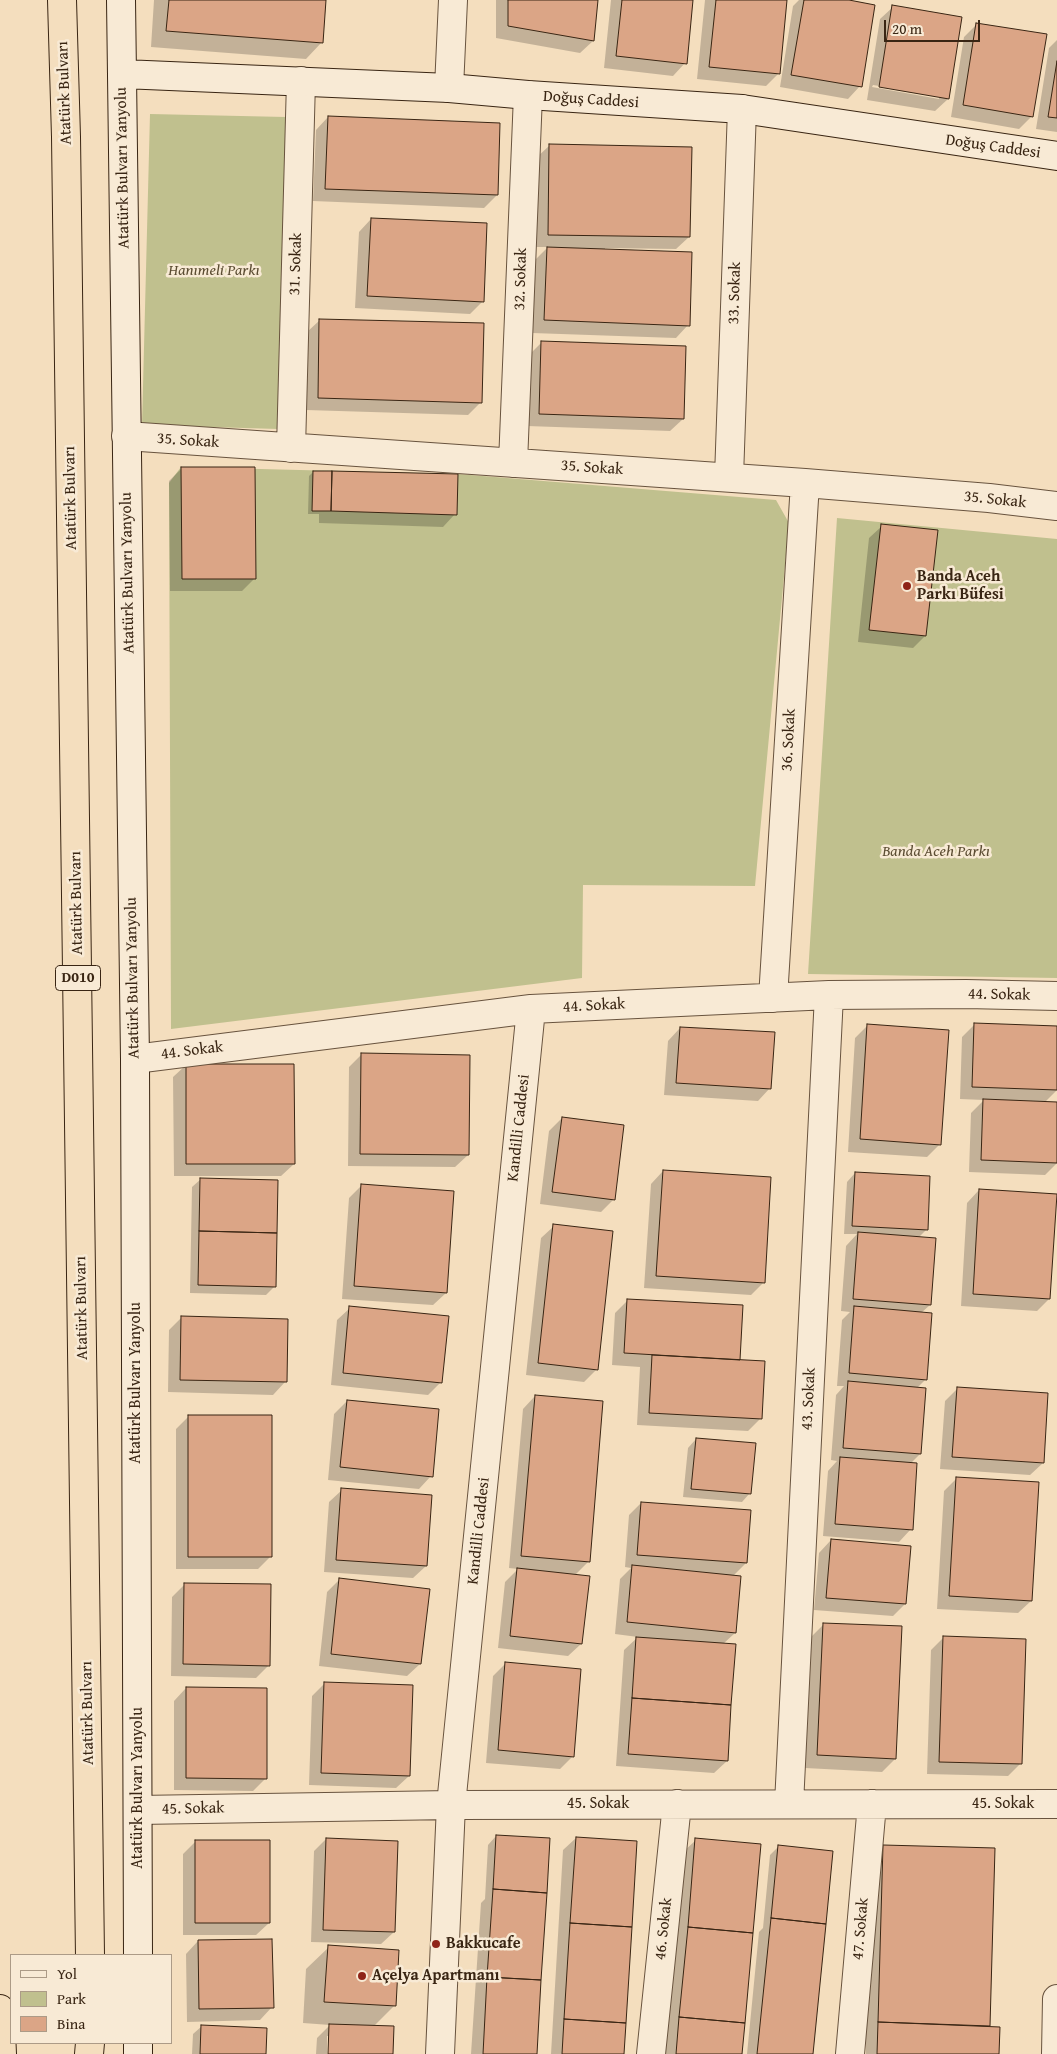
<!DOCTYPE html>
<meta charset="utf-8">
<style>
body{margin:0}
#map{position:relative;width:1057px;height:2054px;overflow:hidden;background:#f4debe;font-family:"Gentium Book Plus",serif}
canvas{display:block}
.legend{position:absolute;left:10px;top:1954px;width:162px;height:90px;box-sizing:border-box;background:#f8ead5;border:1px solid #ac9b87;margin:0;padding:6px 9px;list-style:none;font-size:15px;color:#392513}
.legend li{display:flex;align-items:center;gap:10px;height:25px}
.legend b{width:25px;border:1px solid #ac9b87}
.scale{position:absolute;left:884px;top:20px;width:96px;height:22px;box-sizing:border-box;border:2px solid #392513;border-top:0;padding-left:6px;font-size:15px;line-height:18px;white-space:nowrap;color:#392513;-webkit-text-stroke:4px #f8ead5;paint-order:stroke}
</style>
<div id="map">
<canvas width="1057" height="2054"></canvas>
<ul class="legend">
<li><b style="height:6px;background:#f8ead5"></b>Yol</li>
<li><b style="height:14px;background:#c0c08e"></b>Park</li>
<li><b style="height:14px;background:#dba586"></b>Bina</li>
</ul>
<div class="scale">20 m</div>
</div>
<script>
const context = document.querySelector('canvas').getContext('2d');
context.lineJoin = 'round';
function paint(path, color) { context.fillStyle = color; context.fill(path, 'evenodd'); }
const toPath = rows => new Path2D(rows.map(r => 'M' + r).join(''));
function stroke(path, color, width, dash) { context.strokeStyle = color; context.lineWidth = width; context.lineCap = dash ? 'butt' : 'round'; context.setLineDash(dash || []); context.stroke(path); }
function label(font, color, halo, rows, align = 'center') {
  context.font = font + ' "Gentium Book Plus",serif'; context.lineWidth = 5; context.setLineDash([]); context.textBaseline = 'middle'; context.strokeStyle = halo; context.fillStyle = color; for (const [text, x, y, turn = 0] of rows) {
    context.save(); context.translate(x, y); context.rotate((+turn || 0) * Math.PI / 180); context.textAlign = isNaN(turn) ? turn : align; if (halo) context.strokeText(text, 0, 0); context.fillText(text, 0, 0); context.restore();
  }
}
paint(toPath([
 [150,114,286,117,278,429,142,425],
 [181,467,458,474,776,500,789,523,755,886,583,885,582,978,171,1029,169,483],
 [837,518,1057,539,1057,978,808,974]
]), '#c0c08e');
paint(toPath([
 [154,0,325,0,322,42,306,59,151,47],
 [496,0,597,0,593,41,580,53,496,38],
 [611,0,692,0,685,63,673,76,604,68],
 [705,0,786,0,779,73,766,86,697,79],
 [799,0,841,0,860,86,848,99,780,87,793,6],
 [893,7,948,99,935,111,867,100,880,19],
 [873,85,939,96,939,99,872,87],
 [977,24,1032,116,1019,129,951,117,964,37],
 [1057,40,1057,132,1036,129,1049,48],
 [328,117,497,195,484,208,313,201,316,130],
 [549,146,689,237,676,249,605,248,605,250,688,325,676,338,532,333,534,261,548,247,536,247,536,158],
 [371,219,483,301,470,314,355,308,359,232],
 [320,320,481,402,468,415,306,410,307,332],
 [542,342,683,419,670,431,527,426,529,355],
 [182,468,254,579,242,591,170,591,169,481],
 [313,472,455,514,443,527,319,523,319,514,308,514,309,476],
 [882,526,925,636,913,648,858,642,869,538],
 [975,1024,1057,1027,1057,1090,1044,1103,1057,1103,1057,1163,1045,1175,969,1172,971,1113,984,1100,960,1099,962,1037],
 [868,1025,940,1144,927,1157,848,1152,855,1038],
 [680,1028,770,1088,758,1101,664,1095,668,1041],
 [361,1055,468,1155,455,1167,348,1166,349,1067],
 [186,1065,294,1164,281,1176,174,1176,173,1077],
 [562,1118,614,1199,601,1212,540,1204,549,1131],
 [663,1171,763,1283,751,1295,644,1288,651,1184],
 [855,1173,927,1229,918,1238,930,1305,921,1313,926,1379,917,1388,920,1454,910,1464,911,1529,899,1542,823,1536,828,1471,837,1461,831,1460,836,1395,844,1386,837,1386,842,1320,850,1312,841,1311,846,1246,857,1234,844,1234,847,1182],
 [201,1179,274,1287,266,1295,190,1293,192,1187],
 [361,1186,446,1293,433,1305,342,1299,349,1198],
 [979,1190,1049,1299,1037,1311,961,1306,967,1203],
 [554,1226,597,1369,584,1382,526,1375,541,1238],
 [627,1301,739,1361,761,1418,748,1431,637,1425,640,1367,612,1365,615,1313],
 [350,1308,441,1382,428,1395,331,1385,337,1320],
 [182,1317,285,1382,273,1395,168,1392,169,1330],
 [957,1389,1043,1463,1030,1475,940,1469,945,1401],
 [535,1396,588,1562,575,1575,581,1644,568,1656,498,1648,505,1582,518,1569,509,1568,523,1409],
 [347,1401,431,1476,419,1489,328,1480,334,1414],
 [188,1417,271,1556,258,1569,176,1569,176,1429],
 [696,1439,750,1493,742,1502,683,1497,688,1448],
 [957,1478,1031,1601,1018,1613,937,1609,944,1491],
 [342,1490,426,1566,413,1578,324,1572,329,1502],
 [641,1503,746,1563,733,1576,735,1633,723,1644,727,1761,714,1773,616,1766,624,1650,638,1637,615,1634,620,1579,631,1568,625,1567,629,1515],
 [831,1540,905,1604,893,1616,814,1610,819,1553],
 [340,1579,429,1590,420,1664,407,1676,319,1666,327,1592],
 [185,1584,269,1665,256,1678,171,1676,172,1597],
 [824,1624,895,1759,882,1772,805,1768,811,1637],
 [944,1637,1020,1764,1008,1776,927,1774,931,1650],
 [505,1664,573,1756,560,1769,486,1763,493,1676],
 [325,1683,409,1776,396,1788,309,1785,312,1696],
 [186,1688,266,1778,253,1791,174,1790,174,1701],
 [496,1836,535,2054,471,2054,481,1903,485,1899,488,1845],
 [576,1838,623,2054,551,2054,563,1850],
 [326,1839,394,1932,381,1944,311,1942,314,1851],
 [696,1840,741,2054,665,2054,683,1852],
 [196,1841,269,1923,256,1935,183,1935,183,1854],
 [779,1846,811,2054,747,2054,759,1932,763,1928,770,1855],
 [884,1846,994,1849,988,2028,998,2054,866,2054,866,2038,863,2038,868,1862],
 [198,1941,272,2007,260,2020,187,2022,186,1954],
 [329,1947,394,2006,374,2026,392,2054,329,2054,330,2036,327,2036,327,2054,316,2054,317,2038,330,2025,303,2023,306,1969],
 [202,2026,264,2054,192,2054,193,2034]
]), '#0003');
const building = toPath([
 [169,0,326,0,323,43,166,31,169,0],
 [508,0,598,0,594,41,508,26,508,0],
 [622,0,693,0,687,64,616,56,622,0],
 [716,0,787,0,780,74,709,67,716,0],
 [804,0,849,0,875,5,862,87,791,75,804,0],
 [892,5,962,17,949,99,879,87,892,5],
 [976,23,1047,34,1033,117,963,105,976,23],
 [1057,61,1057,118,1048,117,1057,61],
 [328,116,500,123,498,195,325,189,328,116],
 [549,144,692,147,690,237,548,235,549,144],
 [371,218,487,223,484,302,367,296,371,218],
 [547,247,692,252,690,326,544,320,547,247],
 [319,319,484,323,482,403,318,398,319,319],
 [541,341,686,346,684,419,539,414,541,341],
 [181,467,255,467,256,579,182,579,181,467],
 [313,471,332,471,331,511,312,511,313,471],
 [332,471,458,474,457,515,331,511,332,471],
 [881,524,938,530,926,636,869,630,881,524],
 [974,1023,1057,1026,1057,1090,972,1087,974,1023],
 [867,1024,949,1030,941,1145,860,1139,867,1024],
 [680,1027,775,1032,771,1089,676,1083,680,1027],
 [361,1053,470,1055,469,1155,360,1154,361,1053],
 [186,1064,294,1064,295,1164,186,1164,186,1064],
 [983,1099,1057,1102,1057,1163,981,1160,983,1099],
 [562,1117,624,1125,615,1200,552,1192,562,1117],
 [663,1170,771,1177,765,1283,656,1276,663,1170],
 [855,1172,930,1176,928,1230,852,1226,855,1172],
 [200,1178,278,1180,277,1233,199,1231,200,1178],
 [361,1184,454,1191,447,1293,354,1286,361,1184],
 [979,1189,1057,1194,1050,1299,973,1294,979,1189],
 [553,1224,613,1231,598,1370,538,1363,553,1224],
 [199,1231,277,1233,276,1287,198,1285,199,1231],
 [858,1232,936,1238,931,1305,853,1299,858,1232],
 [627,1299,743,1305,740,1360,624,1353,627,1299],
 [349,1306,449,1316,442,1383,343,1373,349,1306],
 [854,1306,932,1313,927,1380,849,1373,854,1306],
 [181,1316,288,1319,287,1382,180,1380,181,1316],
 [652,1355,765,1361,762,1419,649,1413,652,1355],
 [848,1381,926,1388,921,1454,843,1448,848,1381],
 [957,1387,1048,1393,1044,1463,952,1457,957,1387],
 [535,1395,603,1401,590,1562,521,1556,535,1395],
 [347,1400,439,1409,433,1477,340,1467,347,1400],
 [188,1415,272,1415,272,1557,188,1557,188,1415],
 [696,1438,756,1443,751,1494,691,1489,696,1438],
 [840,1457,917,1463,913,1530,835,1524,840,1457],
 [956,1477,1039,1482,1032,1601,949,1596,956,1477],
 [341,1488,432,1495,427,1566,336,1560,341,1488],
 [641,1502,751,1510,747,1563,637,1555,641,1502],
 [831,1539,911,1546,906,1604,826,1598,831,1539],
 [632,1565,741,1576,736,1633,627,1622,632,1565],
 [517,1568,590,1576,582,1644,510,1636,517,1568],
 [339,1578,430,1589,421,1664,331,1654,339,1578],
 [184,1583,271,1584,270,1666,183,1664,184,1583],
 [823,1623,902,1626,896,1759,817,1755,823,1623],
 [943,1636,1026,1639,1022,1764,939,1762,943,1636],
 [636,1637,736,1644,731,1705,632,1698,636,1637],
 [505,1662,581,1669,574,1757,498,1750,505,1662],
 [324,1682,413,1685,410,1776,321,1773,324,1682],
 [186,1687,267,1688,267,1779,186,1778,186,1687],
 [632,1698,731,1705,728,1761,628,1754,632,1698],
 [496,1835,550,1838,547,1893,493,1889,496,1835],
 [576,1837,637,1841,632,1927,570,1923,576,1837],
 [326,1838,398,1841,395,1932,323,1930,326,1838],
 [695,1838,761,1844,753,1933,688,1927,695,1838],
 [195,1840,270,1840,270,1923,195,1923,195,1840],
 [778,1845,833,1851,826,1924,771,1918,778,1845],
 [883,1845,995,1848,990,2026,878,2022,883,1845],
 [493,1889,547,1893,541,1980,487,1977,493,1889],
 [771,1918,826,1924,813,2054,757,2054,771,1918],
 [570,1923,632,1927,626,2023,564,2019,570,1923],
 [688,1927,753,1933,745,2023,679,2017,688,1927],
 [272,1939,274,2008,199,2009,198,1940,272,1939],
 [328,1945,399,1950,396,2006,324,2002,328,1945],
 [487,1977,541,1980,537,2054,483,2054,487,1977],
 [679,2017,745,2023,742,2054,676,2054,679,2017],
 [564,2019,626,2023,624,2054,562,2054,564,2019],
 [878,2022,1000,2027,999,2054,877,2054,878,2022],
 [329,2024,394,2026,393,2054,328,2054,329,2024],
 [201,2025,267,2028,266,2054,200,2054,201,2025]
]);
paint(building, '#dba586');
stroke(building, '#392513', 1);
const minor = toPath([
 [126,436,805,483,989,498,1057,506],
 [291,448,301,81],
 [513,463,528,95],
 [729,477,742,109],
 [773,998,805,483],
 [135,1059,531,1009,829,995,966,994,1057,996],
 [789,1804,829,995],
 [138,1810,451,1805,1057,1804],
 [440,2054,451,1805,531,1009],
 [651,2054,677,1804],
 [850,2054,872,1804],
 [1056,2054,1057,1999]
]);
const tertiary = toPath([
 [449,88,453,0]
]);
const secondary = toPath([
 [121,0,135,1059,138,1955],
 [123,74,449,88,528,95,742,109,1057,156],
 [138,2054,138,2043]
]);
const trunk = toPath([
 [62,0,66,137,90,1955],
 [0,2009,2,2054],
 [89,2054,90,2043]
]);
stroke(minor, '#68533e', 30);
stroke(tertiary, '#68533e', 30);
stroke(secondary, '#392513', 30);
stroke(trunk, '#392513', 30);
stroke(minor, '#f8ead5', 28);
stroke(tertiary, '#f8ead5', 28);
stroke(secondary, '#f8ead5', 28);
stroke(trunk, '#f4debe', 28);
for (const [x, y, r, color] of [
 [907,586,5,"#8f2418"],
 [436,1944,5,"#8f2418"],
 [362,1976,5,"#8f2418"]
]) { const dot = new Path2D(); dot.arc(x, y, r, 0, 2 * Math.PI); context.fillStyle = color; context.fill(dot); stroke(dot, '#f8ead5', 2); }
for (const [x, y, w] of [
 [78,978,45]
]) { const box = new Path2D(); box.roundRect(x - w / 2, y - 12.5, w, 25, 4); context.fillStyle = '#f8ead5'; context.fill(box); stroke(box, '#392513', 1); }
label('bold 15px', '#392513', null, [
 ["D010",78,978]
]);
label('16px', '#392513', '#f8ead5', [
 ["Atatürk Bulvarı",65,93,-92],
 ["Doğuş Caddesi",591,100,4],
 ["Doğuş Caddesi",993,147,8],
 ["Atatürk Bulvarı Yanyolu",123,168,-91],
 ["31. Sokak",296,264,-88],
 ["32. Sokak",521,279,-88],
 ["33. Sokak",735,293,-88],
 ["35. Sokak",188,441,4],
 ["35. Sokak",592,468,4],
 ["Atatürk Bulvarı",71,498,-91],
 ["35. Sokak",995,500,6],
 ["Atatürk Bulvarı Yanyolu",128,573,-91],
 ["36. Sokak",789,740,-87],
 ["Atatürk Bulvarı",77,903,-91],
 ["Atatürk Bulvarı Yanyolu",133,978,-91],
 ["44. Sokak",999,995,1],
 ["44. Sokak",594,1006,-3],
 ["44. Sokak",192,1051,-7],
 ["Kandilli Caddesi",519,1128,-84],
 ["Atatürk Bulvarı",82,1308,-91],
 ["Atatürk Bulvarı Yanyolu",136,1383,-90],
 ["43. Sokak",809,1399,-87],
 ["Kandilli Caddesi",479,1531,-84],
 ["Atatürk Bulvarı",88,1713,-91],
 ["Atatürk Bulvarı Yanyolu",138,1788,-90],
 ["45. Sokak",598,1804],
 ["45. Sokak",1003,1804],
 ["45. Sokak",193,1809,-1],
 ["46. Sokak",664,1929,-84],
 ["47. Sokak",861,1929,-85]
]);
label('italic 16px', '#5b4c32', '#f8ead5', [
 ["Hanımeli Parkı",214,271],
 ["Banda Aceh Parkı",936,852]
]);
label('bold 16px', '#392513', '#f8ead5', [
 ["Banda Aceh",917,577],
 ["Parkı Büfesi",917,595],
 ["Bakkucafe",446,1944],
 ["Açelya Apartmanı",372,1976]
], 'left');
</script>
